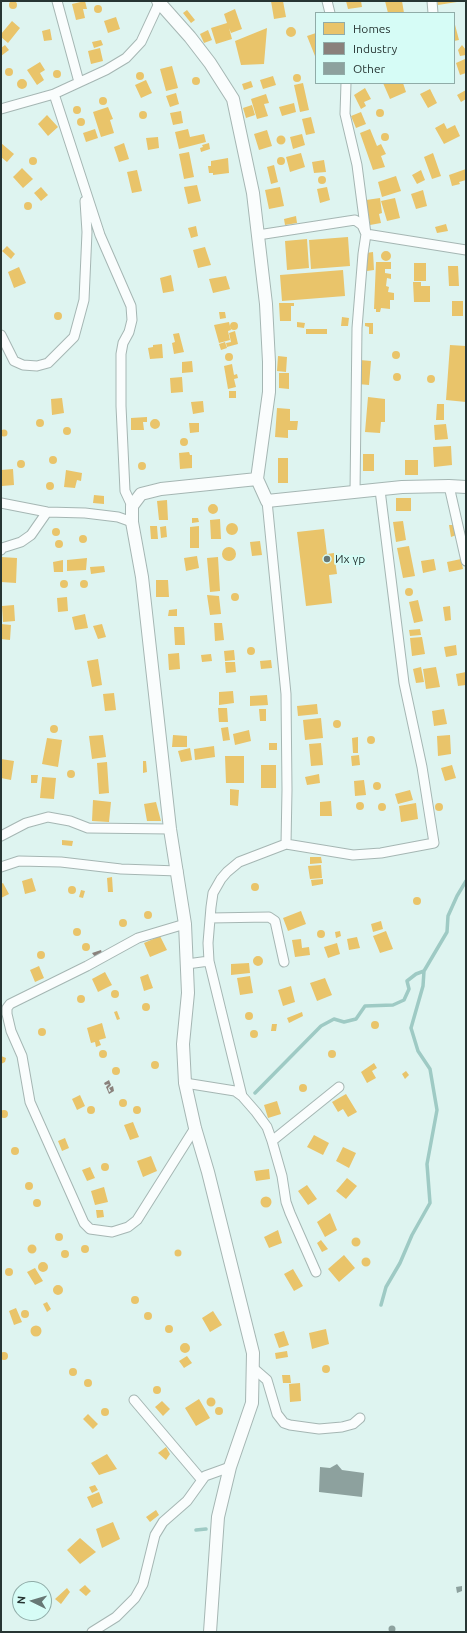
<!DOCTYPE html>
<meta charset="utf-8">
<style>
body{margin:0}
#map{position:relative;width:467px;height:1633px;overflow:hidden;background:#def4f0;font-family:Ubuntu,sans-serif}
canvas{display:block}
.frame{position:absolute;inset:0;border:2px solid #273533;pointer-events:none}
.legend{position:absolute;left:315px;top:12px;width:140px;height:72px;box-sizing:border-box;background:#d6fcf6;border:1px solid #90aca8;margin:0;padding:5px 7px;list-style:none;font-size:12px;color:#273533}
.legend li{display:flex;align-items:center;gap:8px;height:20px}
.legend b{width:20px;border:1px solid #90aca8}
.north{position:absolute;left:12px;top:1581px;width:40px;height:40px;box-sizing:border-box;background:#d6fcf6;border:1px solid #90aca8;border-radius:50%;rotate:275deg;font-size:11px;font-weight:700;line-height:16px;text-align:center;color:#273533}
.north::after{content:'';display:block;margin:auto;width:14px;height:18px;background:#677875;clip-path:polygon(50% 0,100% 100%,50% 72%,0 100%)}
</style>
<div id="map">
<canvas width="467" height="1633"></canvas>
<div class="frame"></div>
<ul class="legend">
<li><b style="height:11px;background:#e9c46a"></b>Homes</li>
<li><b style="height:11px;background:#8a817c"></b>Industry</li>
<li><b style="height:11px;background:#8da19e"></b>Other</li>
</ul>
<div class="north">N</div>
</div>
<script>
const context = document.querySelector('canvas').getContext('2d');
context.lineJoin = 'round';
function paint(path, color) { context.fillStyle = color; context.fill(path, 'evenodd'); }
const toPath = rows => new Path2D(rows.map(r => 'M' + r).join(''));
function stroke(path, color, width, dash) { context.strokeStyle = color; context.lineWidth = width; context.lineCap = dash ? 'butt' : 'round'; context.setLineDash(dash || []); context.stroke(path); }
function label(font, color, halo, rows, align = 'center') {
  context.font = font + ' Ubuntu,sans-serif'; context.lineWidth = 4; context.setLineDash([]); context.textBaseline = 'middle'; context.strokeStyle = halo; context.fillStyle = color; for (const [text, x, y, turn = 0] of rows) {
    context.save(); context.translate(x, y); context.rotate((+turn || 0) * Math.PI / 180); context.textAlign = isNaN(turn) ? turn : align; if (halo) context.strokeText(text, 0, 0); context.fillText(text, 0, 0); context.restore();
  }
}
paint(toPath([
 [85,1,87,9,83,9,85,18,76,20,72,4],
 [271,1,283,1,286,17,274,19],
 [346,1,361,1,362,7,348,9],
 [385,1,402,1,404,13,388,13],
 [437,1,457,1,457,2,438,5],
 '9 5a4 4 0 1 1 8 0a4 4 0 1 1-8 0Z',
 '94 9a4 4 0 1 1 8 0a4 4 0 1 1-8 0Z',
 [235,9,242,29,231,33,229,28,232,39,216,44,211,28,227,23,224,14],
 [187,10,195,20,191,23,183,13],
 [116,17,120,29,108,33,104,21],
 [12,21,20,28,8,43,1,37,1,34],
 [454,21,459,40,454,41],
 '286 32a5 5 0 1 1 10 0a5 5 0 1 1-10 0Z',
 [267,28,264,64,241,65,235,41],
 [50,29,52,40,44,41,42,31],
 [208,30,212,40,204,43,200,34],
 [316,33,316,56,315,56,307,36],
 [101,40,103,45,94,48,92,42],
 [5,45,9,50,1,56,1,48],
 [462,45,466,50,466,55,460,56,458,50],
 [100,48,103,61,91,64,88,51],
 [465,59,466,73,460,75,456,63],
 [40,62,45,70,40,73,44,80,37,85,27,70],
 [172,66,178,88,166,91,160,69],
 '5 72a4 4 0 1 1 8 0a4 4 0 1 1-8 0Z',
 '53 74a4 4 0 1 1 8 0a4 4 0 1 1-8 0Z',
 '136 76a4 4 0 1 1 8 0a4 4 0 1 1-8 0Z',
 '293 78a4 4 0 1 1 8 0a4 4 0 1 1-8 0Z',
 [273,76,276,85,263,89,260,80],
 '192 81a4 4 0 1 1 8 0a4 4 0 1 1-8 0Z',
 '17 84a5 5 0 1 1 10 0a5 5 0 1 1-10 0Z',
 [146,80,152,93,141,98,135,85],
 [251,81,253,87,244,90,242,84],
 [303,83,309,110,300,112,294,85],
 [383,83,403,83,406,92,390,99],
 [365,88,371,99,364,102,366,106,361,109,354,95],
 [430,89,437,103,428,108,420,94],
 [466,90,466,99,461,102,457,95],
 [176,93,179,104,170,107,166,96],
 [266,94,269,103,264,104,268,116,257,119,251,99],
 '99 101a4 4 0 1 1 8 0a4 4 0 1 1-8 0Z',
 [294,103,296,112,282,116,279,107],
 [252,105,255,115,246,118,243,108],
 '73 110a4 4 0 1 1 8 0a4 4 0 1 1-8 0Z',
 [108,107,113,119,110,120,114,133,101,137,93,112],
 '376 113a4 4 0 1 1 8 0a4 4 0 1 1-8 0Z',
 [181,111,183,123,173,125,170,113],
 '139 115a4 4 0 1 1 8 0a4 4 0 1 1-8 0Z',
 [361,112,366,124,356,128,351,116],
 [47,115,58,127,48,136,38,124],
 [311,117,315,133,306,135,302,119],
 '77 122a4 4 0 1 1 8 0a4 4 0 1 1-8 0Z',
 [444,123,447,129,455,125,460,136,444,144,435,128],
 [95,129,98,138,86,142,83,133],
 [188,129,190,137,204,134,206,142,179,149,175,132],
 [370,129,377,146,381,144,386,154,381,156,385,167,373,170,360,133],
 [267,130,272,146,259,150,254,134],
 '381 137a4 4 0 1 1 8 0a4 4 0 1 1-8 0Z',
 [302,134,305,145,293,149,290,137],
 '276.5 140a4.5 4.5 0 1 1 9 0a4.5 4.5 0 1 1-9 0Z',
 [158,137,159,148,148,150,146,138],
 [1,143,14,154,7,162,1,157],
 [124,143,129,159,119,162,114,147],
 [209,143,210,149,201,152,200,148,203,147,202,145],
 [189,152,194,177,184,179,179,154],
 [301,153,305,167,290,172,286,157],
 [433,153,441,176,432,179,424,157],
 '29 161a4 4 0 1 1 8 0a4 4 0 1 1-8 0Z',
 '277 161a4 4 0 1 1 8 0a4 4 0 1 1-8 0Z',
 [228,158,229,173,213,175,213,173,209,173,208,166,211,166,211,161],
 [324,160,326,172,314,173,312,162],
 [274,165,278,182,271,184,267,167],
 [22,168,33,179,23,188,13,177],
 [466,169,466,180,459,182,460,184,452,186,449,175],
 [137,170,142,191,132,193,127,172],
 [421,170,425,180,417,184,412,175],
 [396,176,401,191,382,197,378,182],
 '318 180a4 4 0 1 1 8 0a4 4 0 1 1-8 0Z',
 [197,185,201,201,188,204,184,187],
 [41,187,48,195,41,201,34,193],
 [280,187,284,206,269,209,265,190],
 [327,187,330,200,320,203,317,189],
 [423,190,427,206,416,209,411,194],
 [380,198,382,213,379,214,381,223,370,225,366,200],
 [395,198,400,218,387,221,381,201],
 '24 206a4 4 0 1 1 8 0a4 4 0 1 1-8 0Z',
 [296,216,297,223,285,225,284,219],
 [446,224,448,231,437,233,435,227],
 [196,226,198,236,191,238,188,228],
 [348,237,350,266,311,269,309,240],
 [307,239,309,268,287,270,285,241],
 [7,246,15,254,11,259,2,251],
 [205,247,211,265,198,268,193,250],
 '381 256a5 5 0 1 1 10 0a5 5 0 1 1-10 0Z',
 [373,252,374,270,367,271,366,253],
 [376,262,391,262,391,269,385,269,385,273,391,274,391,279,387,278,386,286,389,287,388,292,394,293,394,300,390,300,390,309,381,308,380,312,376,312,376,309,374,309],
 [414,263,426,263,426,281,414,281],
 [448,266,458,266,459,286,449,286],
 [19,267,26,283,14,288,8,272],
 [343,270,345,296,282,301,280,275],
 [171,275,174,291,163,293,160,278],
 [226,276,230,289,213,293,209,279],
 [413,282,421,282,421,286,430,286,430,302,414,302],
 [452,301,463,301,463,316,452,316],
 [279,303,294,303,294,306,291,306,291,321,280,321],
 [219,312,225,312,226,318,220,319],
 '54 316a4 4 0 1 1 8 0a4 4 0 1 1-8 0Z',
 [342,317,349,318,348,326,341,326],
 [229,322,231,330,228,331,230,340,219,343,214,325],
 [297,322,305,323,304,328,297,327],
 '230 326a4 4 0 1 1 8 0a4 4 0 1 1-8 0Z',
 [365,323,373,323,373,334,369,334,369,327,365,326],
 [306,329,327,329,327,334,306,334],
 [235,331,238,344,227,347,226,343,231,342,229,333],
 [179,333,184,352,174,354,172,343,175,342,173,334],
 [225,342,227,348,221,350,219,344],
 [162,344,163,358,150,359,148,348,153,347,153,345],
 [450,345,466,346,466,402,446,400],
 '392 355a4 4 0 1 1 8 0a4 4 0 1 1-8 0Z',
 '225 357a4 4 0 1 1 8 0a4 4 0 1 1-8 0Z',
 [278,356,287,357,286,372,277,371],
 [360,360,371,361,369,385,358,384],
 [192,361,193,372,182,373,182,362],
 [232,364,234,375,237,374,238,378,234,379,236,387,228,389,224,366],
 [279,373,289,373,289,389,279,388],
 '393 377a4 4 0 1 1 8 0a4 4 0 1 1-8 0Z',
 '427 379a4 4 0 1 1 8 0a4 4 0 1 1-8 0Z',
 [182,377,183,392,171,393,170,378],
 [229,391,236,391,236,398,229,398],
 [368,397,385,399,385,422,381,422,380,433,365,432],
 [62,398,64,413,52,415,51,399],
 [203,401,204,412,193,414,191,402],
 [437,404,444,404,444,420,436,420],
 [277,408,290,409,290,421,298,421,297,430,288,430,288,438,275,437],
 [147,417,147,422,143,422,144,430,131,430,131,418],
 '36 423a4 4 0 1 1 8 0a4 4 0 1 1-8 0Z',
 '150 424a5 5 0 1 1 10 0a5 5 0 1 1-10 0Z',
 [189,423,199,423,199,432,190,433],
 [446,424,448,439,435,440,434,425],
 '63 431a4 4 0 1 1 8 0a4 4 0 1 1-8 0Z',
 '0.5 433a3.5 3.5 0 1 1 7 0a3.5 3.5 0 1 1-7 0Z',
 '180 442a4 4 0 1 1 8 0a4 4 0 1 1-8 0Z',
 [451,446,452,465,434,467,433,447],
 [189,452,190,455,192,455,192,468,180,469,179,453],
 [363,454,374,454,374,471,363,471],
 '49 460a4 4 0 1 1 8 0a4 4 0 1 1-8 0Z',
 [278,458,288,458,288,483,278,483],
 '17 464a4 4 0 1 1 8 0a4 4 0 1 1-8 0Z',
 [405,460,418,460,418,475,405,475],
 '138 466a4 4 0 1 1 8 0a4 4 0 1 1-8 0Z',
 [13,469,14,485,2,486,1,470],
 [66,470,82,473,81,481,77,480,75,488,64,487],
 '46 486a4 4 0 1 1 8 0a4 4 0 1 1-8 0Z',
 [94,495,104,496,104,504,93,503],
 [396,498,411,498,411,511,396,511],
 [167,500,168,520,159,520,157,501],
 '208 509a5 5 0 1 1 10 0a5 5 0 1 1-10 0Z',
 [192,518,198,518,199,522,192,523],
 [220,519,221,539,211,539,210,520],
 [403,521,406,540,396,542,393,522],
 '226 529a6 6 0 1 1 12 0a6 6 0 1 1-12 0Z',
 [449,525,457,525,459,534,451,537],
 [150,526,157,526,158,539,151,539],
 [166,526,167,537,161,538,160,527],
 [199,526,199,548,190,548,190,527],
 '52 532a4 4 0 1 1 8 0a4 4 0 1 1-8 0Z',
 [324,529,327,554,334,553,337,574,329,575,332,603,306,606,297,532],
 '79 539a4 4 0 1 1 8 0a4 4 0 1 1-8 0Z',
 '55 544a4 4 0 1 1 8 0a4 4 0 1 1-8 0Z',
 [260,541,262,555,252,556,250,542],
 [409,546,415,576,403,578,397,548],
 '222 554a7 7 0 1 1 14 0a7 7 0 1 1-14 0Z',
 [197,556,199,568,186,571,184,558],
 [1,557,17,558,16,583,1,582],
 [218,557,220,591,210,592,207,558],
 [87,558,86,570,67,571,67,560],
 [434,559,436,570,423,573,421,561],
 [461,559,463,569,449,572,447,562],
 [63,560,63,572,54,572,53,562],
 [104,566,105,572,91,574,90,567],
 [156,580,168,580,169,597,156,597],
 '60 584a4 4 0 1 1 8 0a4 4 0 1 1-8 0Z',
 '80 584a4 4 0 1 1 8 0a4 4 0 1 1-8 0Z',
 '405 592a4 4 0 1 1 8 0a4 4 0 1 1-8 0Z',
 '231 597a4 4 0 1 1 8 0a4 4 0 1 1-8 0Z',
 [207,595,219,596,221,614,210,615],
 [67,597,68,611,58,612,57,598],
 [418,600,423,621,414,623,409,602],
 [14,605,15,621,3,622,2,606],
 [450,606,451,620,445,621,443,607],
 [177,609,177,616,168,616,169,610],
 [85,614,88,628,75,630,72,617],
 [214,623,222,623,224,640,215,641],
 [1,624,11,625,10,640,1,639],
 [102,624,106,637,98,639,93,626],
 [174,627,184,627,185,645,175,645],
 [420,629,421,635,410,636,409,630],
 [422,637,425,654,412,656,410,638],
 [456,645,457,655,446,657,444,647],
 '247 651a4 4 0 1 1 8 0a4 4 0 1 1-8 0Z',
 [234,650,235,660,225,661,224,651],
 [179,653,180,669,169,670,168,654],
 [211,654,212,661,202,662,201,655],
 [98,659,102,685,92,687,87,661],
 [271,660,272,668,261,669,260,661],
 [225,662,235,662,236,672,226,673],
 [421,667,424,682,416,683,413,669],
 [436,667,440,687,426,689,423,669],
 [466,672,466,685,458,686,456,674],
 [233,691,234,703,219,705,219,692],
 [114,693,116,710,105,711,103,694],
 [267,695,268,705,250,706,250,696],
 [317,704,318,714,298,716,297,706],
 [218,708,227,708,228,722,219,722],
 [259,709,266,709,266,721,260,721],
 [444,709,447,724,434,726,432,711],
 [321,718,323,738,305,740,303,720],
 '333 724a4 4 0 1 1 8 0a4 4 0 1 1-8 0Z',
 '50 729a4 4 0 1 1 8 0a4 4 0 1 1-8 0Z',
 [228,727,230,740,223,741,221,728],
 [249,730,251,741,235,745,233,734],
 [103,735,106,757,92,759,89,736],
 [173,735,187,736,187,747,172,747],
 [450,735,451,754,438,756,437,736],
 '367 740a4 4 0 1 1 8 0a4 4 0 1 1-8 0Z',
 [358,737,358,753,353,753,352,738],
 [47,738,62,740,58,767,42,764],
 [269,743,277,743,277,750,269,750],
 [321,743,323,765,311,766,309,744],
 [214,746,215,757,195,760,194,749],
 [190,748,192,760,181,762,178,751],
 [359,755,360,765,352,766,351,756],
 [225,756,244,756,244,783,226,783],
 [1,759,14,761,11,780,1,778],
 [143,761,146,761,147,772,143,773],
 [107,762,109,793,99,794,97,763],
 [261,765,276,765,276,788,261,788],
 [452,765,456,778,445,781,441,768],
 '67 774a4 4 0 1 1 8 0a4 4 0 1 1-8 0Z',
 [319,774,320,783,307,785,305,777],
 [31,775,38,775,37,783,31,783],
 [42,777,56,778,54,799,40,798],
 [364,780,366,795,355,796,354,781],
 '373 786a4 4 0 1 1 8 0a4 4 0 1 1-8 0Z',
 [230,789,239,790,238,806,230,805],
 [410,790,413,800,398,804,395,794],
 [93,800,111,802,109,822,92,821],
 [331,801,332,816,320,816,320,802],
 '356 806a4 4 0 1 1 8 0a4 4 0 1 1-8 0Z',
 [156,802,161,821,147,821,144,804],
 [416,803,418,819,401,822,399,806],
 '378 807a4 4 0 1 1 8 0a4 4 0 1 1-8 0Z',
 '435 807a4 4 0 1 1 8 0a4 4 0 1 1-8 0Z',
 [62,840,73,841,72,846,62,845],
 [310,857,321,857,322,863,310,864],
 [321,865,322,878,310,879,308,866],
 [112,877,113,892,108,892,107,878],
 [32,878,36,891,25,894,22,881],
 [323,879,323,884,312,886,311,880],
 [3,883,9,894,1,898,1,884],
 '251 887a4 4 0 1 1 8 0a4 4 0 1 1-8 0Z',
 '68 890a4 4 0 1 1 8 0a4 4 0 1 1-8 0Z',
 [81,890,85,891,83,898,79,897],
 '413 901a4 4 0 1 1 8 0a4 4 0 1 1-8 0Z',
 [301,911,306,924,288,931,283,918],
 '144 915a4 4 0 1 1 8 0a4 4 0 1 1-8 0Z',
 '119 923a4 4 0 1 1 8 0a4 4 0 1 1-8 0Z',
 [381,921,383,929,373,932,371,924],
 '73 932a4 4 0 1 1 8 0a4 4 0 1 1-8 0Z',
 '317 934a4 4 0 1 1 8 0a4 4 0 1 1-8 0Z',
 [340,931,341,936,336,938,335,932],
 [386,931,393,949,380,953,373,936],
 [160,936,167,950,150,957,144,943],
 [357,937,360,948,349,950,347,939],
 [301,939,302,948,309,947,310,955,295,957,292,940],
 '82 947a4 4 0 1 1 8 0a4 4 0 1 1-8 0Z',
 [337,943,340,954,328,958,324,947],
 '37 955a4 4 0 1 1 8 0a4 4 0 1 1-8 0Z',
 '253 961a5 5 0 1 1 10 0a5 5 0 1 1-10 0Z',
 [249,963,250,973,231,975,231,964],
 [39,966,44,978,35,982,30,970],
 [105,972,112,985,98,992,92,979],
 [148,974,153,988,144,991,140,977],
 [250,976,253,993,240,995,237,978],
 [325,978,332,995,317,1001,310,983],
 [291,986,295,1002,283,1006,278,990],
 '111 994a4 4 0 1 1 8 0a4 4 0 1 1-8 0Z',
 '77 999a4 4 0 1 1 8 0a4 4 0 1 1-8 0Z',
 '142 1007a4 4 0 1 1 8 0a4 4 0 1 1-8 0Z',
 [117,1011,120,1019,117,1020,114,1012],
 '245 1016a4 4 0 1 1 8 0a4 4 0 1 1-8 0Z',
 [302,1012,303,1016,289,1023,287,1018],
 '371 1025a4 4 0 1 1 8 0a4 4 0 1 1-8 0Z',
 [102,1023,106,1038,99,1040,101,1045,96,1047,95,1042,91,1043,87,1028],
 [272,1024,277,1024,276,1031,271,1031],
 '38 1032a4 4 0 1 1 8 0a4 4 0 1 1-8 0Z',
 '250 1034a4 4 0 1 1 8 0a4 4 0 1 1-8 0Z',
 '99 1054a4 4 0 1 1 8 0a4 4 0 1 1-8 0Z',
 '328 1054a4 4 0 1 1 8 0a4 4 0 1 1-8 0Z',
 [1,1056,6,1058,5,1062,1,1064],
 '151 1065a4 4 0 1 1 8 0a4 4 0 1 1-8 0Z',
 [374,1063,377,1068,372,1071,376,1078,367,1083,361,1072],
 '112 1071a4 4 0 1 1 8 0a4 4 0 1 1-8 0Z',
 [406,1071,409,1075,405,1079,402,1074],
 '299 1088a4 4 0 1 1 8 0a4 4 0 1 1-8 0Z',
 [346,1094,357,1112,348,1117,343,1109,338,1112,332,1102],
 [80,1095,85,1106,77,1110,72,1099],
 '119 1103a4 4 0 1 1 8 0a4 4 0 1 1-8 0Z',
 [277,1101,281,1114,268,1118,264,1105],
 '87 1110a4 4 0 1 1 8 0a4 4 0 1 1-8 0Z',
 '133 1110a4 4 0 1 1 8 0a4 4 0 1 1-8 0Z',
 '0 1114a4 4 0 1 1 8 0a4 4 0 1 1-8 0Z',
 [133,1122,139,1137,130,1140,124,1125],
 [314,1135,329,1143,323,1155,307,1147],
 [65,1138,69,1148,62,1151,58,1141],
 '11 1151a4 4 0 1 1 8 0a4 4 0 1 1-8 0Z',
 [343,1147,356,1153,349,1168,336,1161],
 [151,1156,157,1171,143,1177,137,1161],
 '101 1167a4 4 0 1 1 8 0a4 4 0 1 1-8 0Z',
 [90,1167,95,1178,87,1181,82,1170],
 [269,1169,270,1179,256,1181,254,1171],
 [347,1178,357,1186,346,1199,336,1191],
 '25 1186a4 4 0 1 1 8 0a4 4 0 1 1-8 0Z',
 [307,1185,317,1199,308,1205,298,1191],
 [104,1187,108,1202,95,1205,91,1191],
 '260.5 1202a5.5 5.5 0 1 1 11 0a5.5 5.5 0 1 1-11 0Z',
 '33 1203a4 4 0 1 1 8 0a4 4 0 1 1-8 0Z',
 [96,1210,103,1210,104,1217,97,1218],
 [330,1213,337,1230,325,1237,317,1222],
 [278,1230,282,1243,269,1248,264,1237],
 '55 1237a4 4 0 1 1 8 0a4 4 0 1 1-8 0Z',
 '351.5 1242a4.5 4.5 0 1 1 9 0a4.5 4.5 0 1 1-9 0Z',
 [321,1240,328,1249,322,1252,317,1243],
 '27.5 1249a4.5 4.5 0 1 1 9 0a4.5 4.5 0 1 1-9 0Z',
 '81 1249a4 4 0 1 1 8 0a4 4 0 1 1-8 0Z',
 '174.5 1253a3.5 3.5 0 1 1 7 0a3.5 3.5 0 1 1-7 0Z',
 '61 1254a4 4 0 1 1 8 0a4 4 0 1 1-8 0Z',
 [344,1255,355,1268,339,1282,328,1269],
 '361.5 1262a4.5 4.5 0 1 1 9 0a4.5 4.5 0 1 1-9 0Z',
 '38 1267a5 5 0 1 1 10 0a5 5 0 1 1-10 0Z',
 '5 1272a4 4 0 1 1 8 0a4 4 0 1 1-8 0Z',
 [35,1268,43,1281,35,1285,27,1272],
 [293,1269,303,1286,294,1291,284,1274],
 '53 1290a5 5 0 1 1 10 0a5 5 0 1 1-10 0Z',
 '131 1300a4 4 0 1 1 8 0a4 4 0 1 1-8 0Z',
 [47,1302,51,1309,47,1312,43,1304],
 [16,1308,22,1322,14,1325,9,1311],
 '21 1314a4 4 0 1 1 8 0a4 4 0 1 1-8 0Z',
 [213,1311,222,1325,210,1332,202,1318],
 '144 1316a4 4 0 1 1 8 0a4 4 0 1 1-8 0Z',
 '165 1329a4 4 0 1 1 8 0a4 4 0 1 1-8 0Z',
 '30.5 1331a5.5 5.5 0 1 1 11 0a5.5 5.5 0 1 1-11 0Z',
 [326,1329,329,1344,312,1349,309,1333],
 [284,1331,289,1345,279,1348,274,1334],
 '180 1348a5 5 0 1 1 10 0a5 5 0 1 1-10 0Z',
 [287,1351,288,1357,276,1359,275,1353],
 '0 1356a4 4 0 1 1 8 0a4 4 0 1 1-8 0Z',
 [187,1356,192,1363,184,1368,179,1361],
 '322 1369a4 4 0 1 1 8 0a4 4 0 1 1-8 0Z',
 '69 1372a4 4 0 1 1 8 0a4 4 0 1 1-8 0Z',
 [282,1375,290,1375,291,1383,283,1383],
 '84 1383a4 4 0 1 1 8 0a4 4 0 1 1-8 0Z',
 [300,1383,301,1401,290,1402,289,1384],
 '153 1390a4 4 0 1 1 8 0a4 4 0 1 1-8 0Z',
 '206.5 1402a4.5 4.5 0 1 1 9 0a4.5 4.5 0 1 1-9 0Z',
 [199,1399,210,1418,196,1426,185,1408],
 [162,1401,170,1409,163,1416,155,1407],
 '215 1411a4 4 0 1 1 8 0a4 4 0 1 1-8 0Z',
 '101 1412a4 4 0 1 1 8 0a4 4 0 1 1-8 0Z',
 [88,1414,98,1424,93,1429,83,1419],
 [166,1447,170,1454,166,1460,158,1453],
 [107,1454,117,1469,99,1475,91,1463],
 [95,1485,98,1490,92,1493,89,1487],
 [99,1492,103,1503,92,1508,87,1497],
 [156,1510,159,1515,150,1522,146,1517],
 [113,1522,120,1539,102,1548,96,1529],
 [80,1538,96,1552,80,1564,67,1550],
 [85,1585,91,1591,86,1596,79,1590],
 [67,1588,70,1592,61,1604,55,1599]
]), '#e9c46a');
paint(toPath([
 [101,950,102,953,95,957,92,953],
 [109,1080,111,1085,108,1088,109,1092,111,1091,109,1088,113,1086,114,1091,109,1094,106,1087,109,1084,105,1085,104,1083]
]), '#8a817c');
stroke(toPath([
 [255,1093,321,1026,334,1019,344,1022,356,1019,365,1006,393,1005,404,1000,409,989,407,981,416,974,424,971],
 [381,1305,386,1287,400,1263,412,1235,430,1203,427,1164,437,1110,430,1069,418,1051,411,1028,423,986,424,971,447,932,448,916,457,896,466,881],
 [196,1530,206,1529]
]), '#9ecac4', 3.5);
paint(toPath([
 [337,1464,342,1470,364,1473,362,1497,319,1492,320,1467,330,1468],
 [462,1586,462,1591,457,1593,456,1587],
 '388.5 1629a3.5 3.5 0 1 1 7 0a3.5 3.5 0 1 1-7 0Z'
]), '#8da19e');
const minor = toPath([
 [57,1,79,82],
 [327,1,330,13],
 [432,1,433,13],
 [346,83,345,114,357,165,366,234,466,250],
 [54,94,100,235,131,306,132,320,129,332,123,343,121,354,121,406,125,491,132,506],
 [1,109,54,94,106,70,126,58,141,42,160,1],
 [258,235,355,220,362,225,366,234,363,254,357,328,355,492],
 [1,335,14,361,23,365,37,366,48,363,74,337,84,300,87,232,85,201],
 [449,486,466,561],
 [267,501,286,694,287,790,286,844,353,855,381,853,434,843,422,767,404,683,380,490],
 [1,503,47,512,85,513,118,517,132,522],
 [1,550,2,548,21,542,31,535,47,512],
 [1,836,26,823,48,817,70,821,88,828,170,829],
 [1,867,19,861,61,862,121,869,178,871],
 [210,918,269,917,275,921,284,962],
 [185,924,138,938,87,966,10,1004,7,1008,7,1014,11,1031,22,1056,30,1102,84,1223,90,1229,112,1232,128,1227,137,1220,195,1128],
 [187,964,209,961],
 [185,1083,235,1091,242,1096,256,1112,267,1127,272,1141,282,1176,286,1202,290,1213,316,1272],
 [242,1096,209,961,208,943,211,907,213,893,221,879,227,872,239,862,286,844],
 [272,1141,339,1087],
 [252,1367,267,1380,277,1414,284,1423,290,1425,319,1429,342,1427,353,1424,360,1418],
 [134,1400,201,1479],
 [92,1632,116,1617,135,1598,143,1584,155,1535,163,1522,187,1501,205,1476,230,1467]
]);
const tertiary = toPath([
 [158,1,190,37,210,63,233,99,253,193,266,304,269,362,269,392,257,479,267,501,402,487,449,486,466,487],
 [210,1632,218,1517,230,1467,252,1403,253,1353,208,1172,195,1128,185,1083,183,1044,188,993,185,924,170,829,142,577,132,522,132,506,141,494,161,489,257,479]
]);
stroke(minor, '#a5b6b3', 11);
stroke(tertiary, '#a5b6b3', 14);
stroke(minor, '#fafdfd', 9);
stroke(tertiary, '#fafdfd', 12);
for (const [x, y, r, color] of [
 [327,559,4,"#677875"]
]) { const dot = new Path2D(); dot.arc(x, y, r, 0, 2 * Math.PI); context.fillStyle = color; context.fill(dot); stroke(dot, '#d6fcf6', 1.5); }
label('12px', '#273533', '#d6fcf6', [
 ["Их үр",335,559]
], 'left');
</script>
